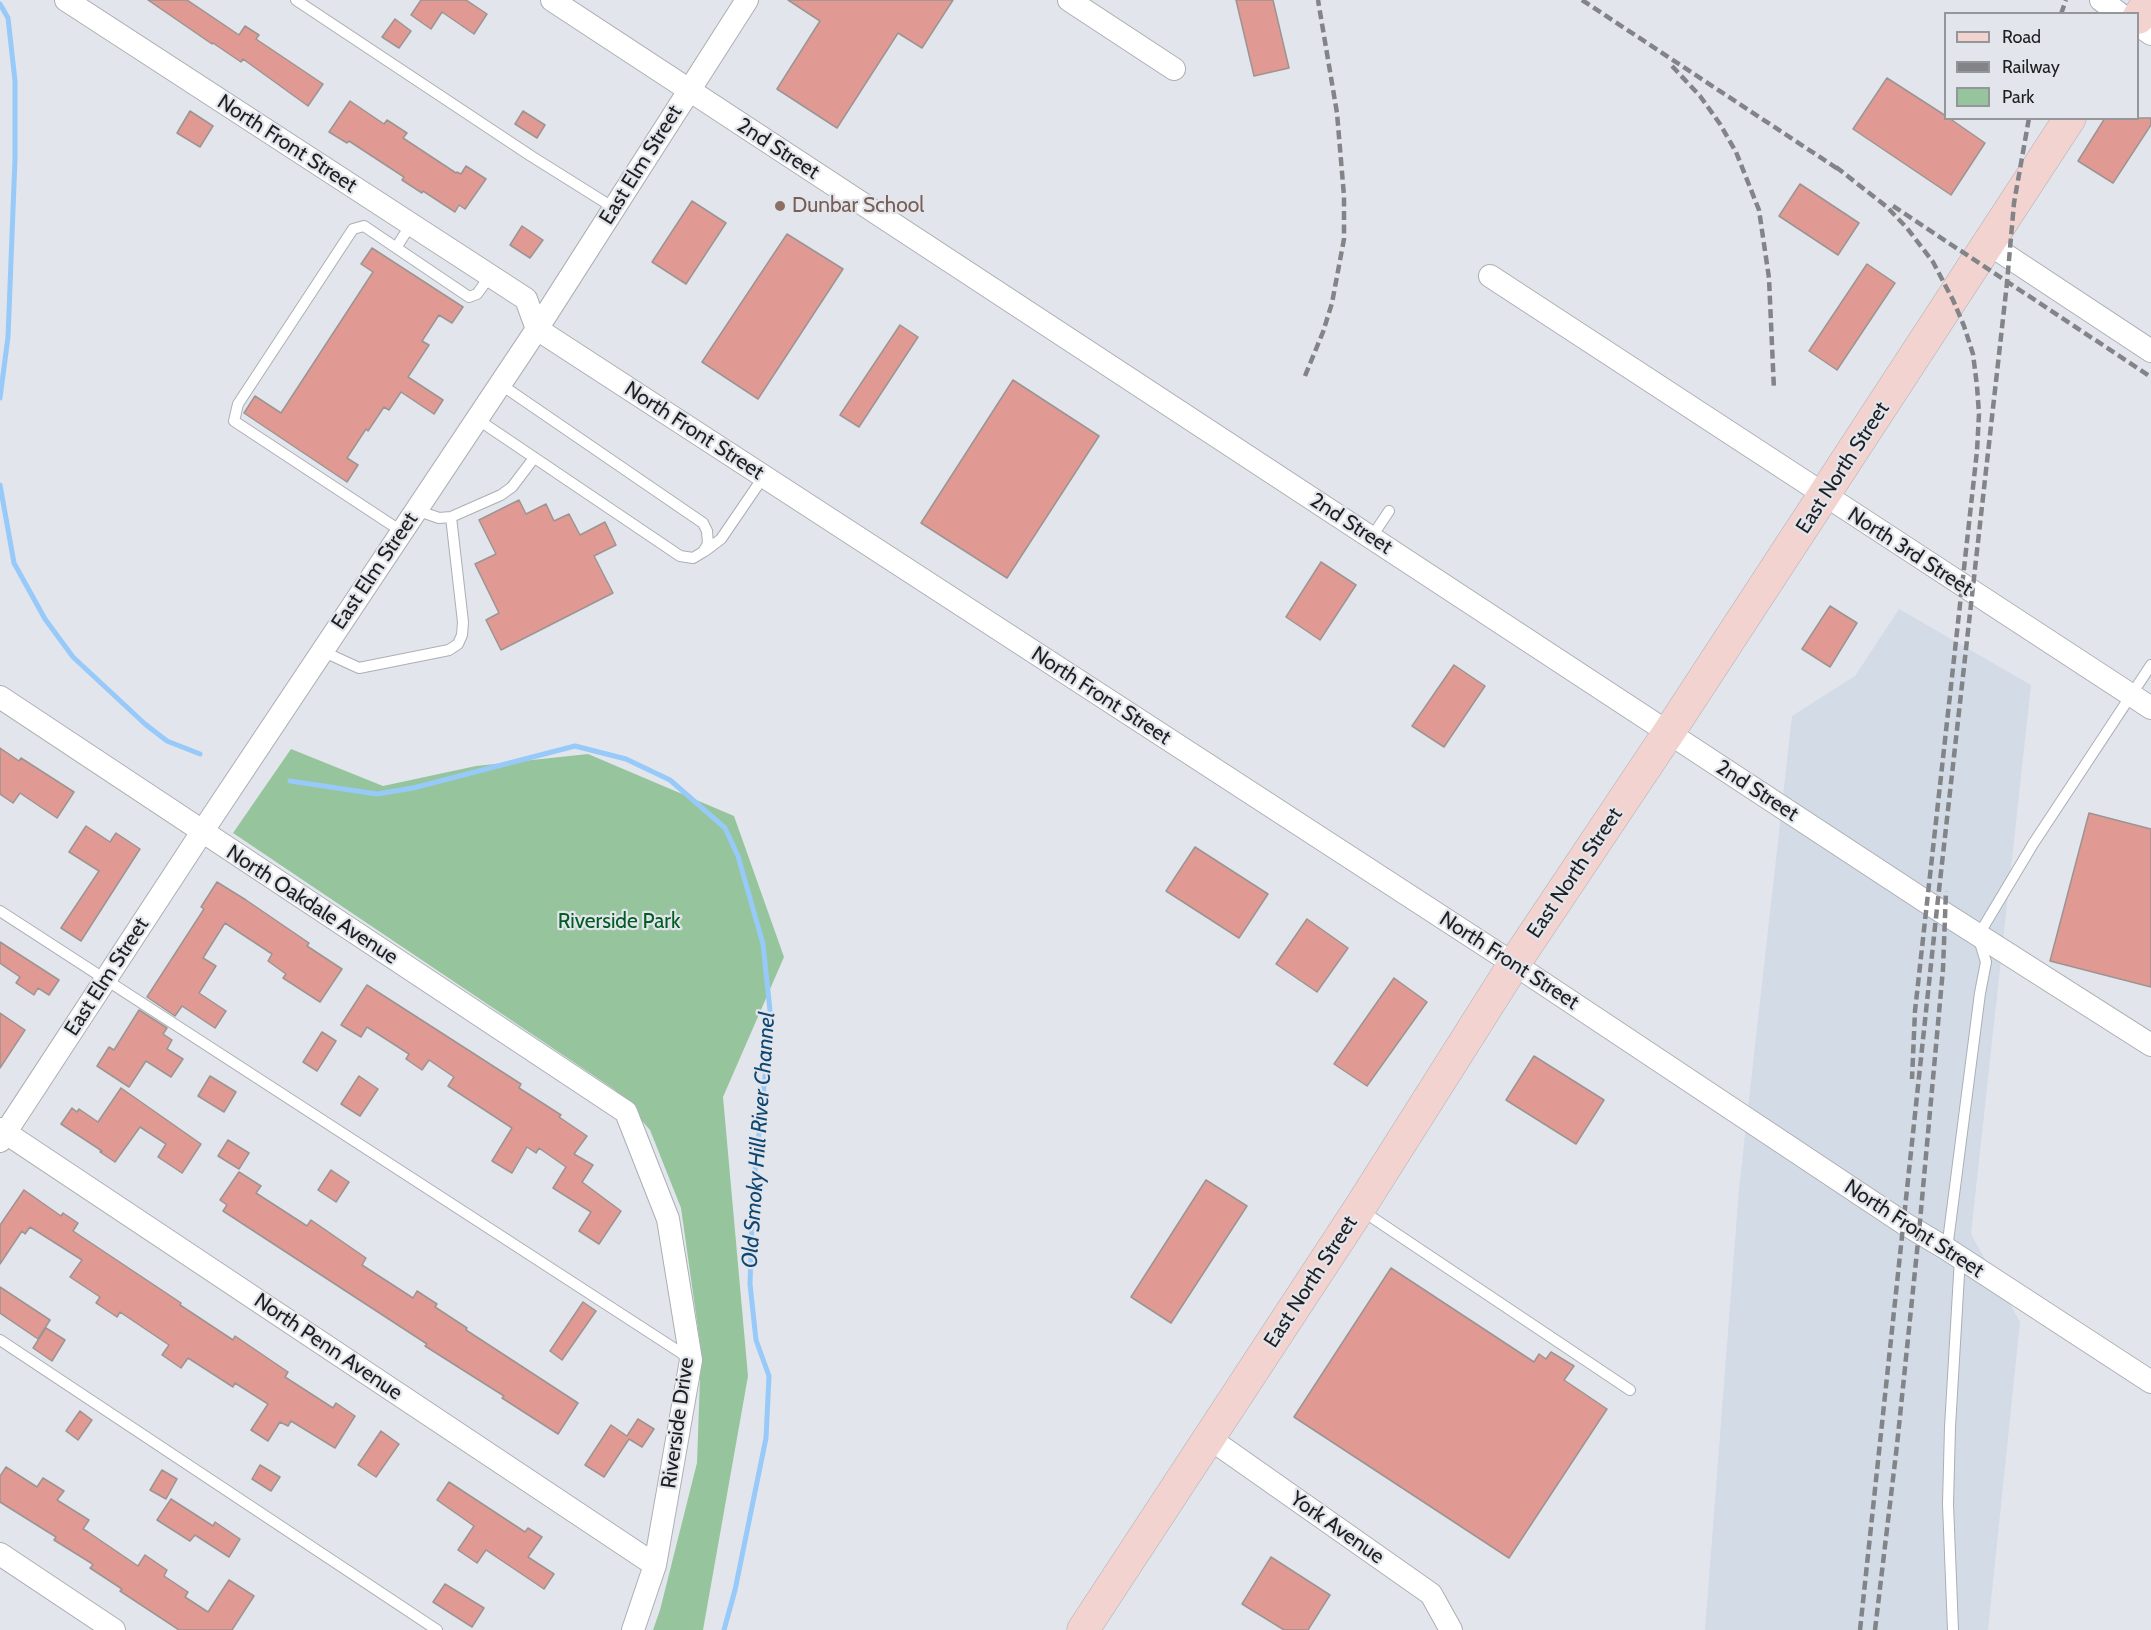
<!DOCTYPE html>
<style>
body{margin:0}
#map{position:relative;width:2151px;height:1630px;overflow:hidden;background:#e2e5eb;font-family:Cabin,sans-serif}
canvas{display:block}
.legend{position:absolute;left:1944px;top:12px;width:195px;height:108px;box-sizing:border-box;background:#e2e5eb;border:2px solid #94969a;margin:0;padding:8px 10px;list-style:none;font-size:18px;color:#1e1f21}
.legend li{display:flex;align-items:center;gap:12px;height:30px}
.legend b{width:30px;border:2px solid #94969a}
</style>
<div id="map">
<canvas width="2151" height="1630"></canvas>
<ul class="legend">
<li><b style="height:8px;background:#f2d3cf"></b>Road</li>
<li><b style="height:8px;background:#828488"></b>Railway</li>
<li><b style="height:16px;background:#96c59d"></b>Park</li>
</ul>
</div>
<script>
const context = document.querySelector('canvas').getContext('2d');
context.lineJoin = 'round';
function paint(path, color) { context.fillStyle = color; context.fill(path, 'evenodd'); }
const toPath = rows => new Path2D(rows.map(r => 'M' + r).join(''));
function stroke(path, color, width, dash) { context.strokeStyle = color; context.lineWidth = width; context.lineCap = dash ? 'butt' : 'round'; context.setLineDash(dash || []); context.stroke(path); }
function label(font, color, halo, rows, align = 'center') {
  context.font = font + ' Cabin,sans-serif'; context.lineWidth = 4.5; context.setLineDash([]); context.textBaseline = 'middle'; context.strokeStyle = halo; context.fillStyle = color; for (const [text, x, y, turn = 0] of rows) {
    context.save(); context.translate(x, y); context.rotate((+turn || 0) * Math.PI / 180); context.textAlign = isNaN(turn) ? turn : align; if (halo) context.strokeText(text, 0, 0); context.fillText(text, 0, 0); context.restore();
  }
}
paint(toPath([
 [1899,609,2031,685,1971,1234,2020,1322,1988,1630,1705,1630,1739,1189,1792,716,1855,676]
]), '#d3dbe7');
paint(toPath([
 [291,749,383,786,476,766,588,754,734,816,784,957,723,1097,748,1376,703,1630,653,1630,660,1610,697,1463,701,1350,681,1208,650,1130,615,1090,233,833]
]), '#96c59d');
stroke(toPath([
 [0,4,8,18,15,81,15,159,8,337,0,398],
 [0,485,14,563,45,619,73,657,145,724,167,741,200,754],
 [290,781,377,794,413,788,575,746,626,759,670,780,725,828,738,856,763,944,771,1020,753,1190,750,1284,756,1340,769,1376,766,1438,735,1590,724,1630]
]), '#97c9f9', 5);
const building = toPath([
 [148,0,187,0,239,35,245,26,259,35,256,39,323,84,308,106,243,59,241,62,213,43,212,44,148,0],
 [421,0,466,0,487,14,474,34,442,12,431,29,411,15,421,0],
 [788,0,953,0,922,48,898,33,837,128,777,89,820,21,788,0],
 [1236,0,1273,0,1289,68,1254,76,1236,0],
 [395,19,411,31,399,48,382,37,395,19],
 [1887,78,1946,116,1946,118,1949,118,1985,143,1951,195,1853,129,1887,78],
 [350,101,384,124,387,120,407,133,403,138,456,173,457,172,461,174,466,166,486,179,465,209,459,205,455,212,423,191,422,193,402,180,404,177,349,141,347,143,329,132,350,101],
 [190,111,213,126,200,147,177,133,190,111],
 [523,111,545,125,537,138,515,124,523,111],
 [2105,118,2151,118,2151,125,2113,183,2078,161,2105,118],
 [1800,184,1859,223,1838,255,1779,216,1800,184],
 [692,201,726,223,686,284,652,262,692,201],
 [522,226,543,240,530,258,510,245,522,226],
 [787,234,843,269,758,399,702,362,787,234],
 [372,248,463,307,452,323,439,315,422,341,429,345,408,377,443,400,434,414,401,392,389,410,384,407,368,431,366,429,347,458,358,465,347,482,244,413,255,396,281,413,373,272,361,264,372,248],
 [1867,264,1895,283,1837,370,1809,351,1867,264],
 [900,325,918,337,859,427,840,415,900,325],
 [1013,380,1099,436,1007,578,921,523,1013,380],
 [519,500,526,514,546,504,554,521,569,514,580,535,605,522,616,545,594,556,613,593,501,650,486,620,499,613,475,564,496,554,479,520,519,500],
 [1321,562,1356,585,1320,640,1286,617,1321,562],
 [1830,606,1857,623,1830,667,1802,649,1830,606],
 [1454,665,1485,686,1444,747,1412,726,1454,665],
 [0,748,19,761,21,758,74,792,57,818,20,793,13,803,0,794,0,748],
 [2089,813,2151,829,2151,987,2050,961,2089,813],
 [86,826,110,842,116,833,140,849,81,941,61,928,99,871,69,852,86,826],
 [1195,847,1268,894,1239,938,1166,891,1195,847],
 [217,882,246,900,309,943,307,946,342,969,320,1002,283,978,286,974,268,961,272,954,225,923,203,958,216,966,199,993,226,1011,215,1028,182,1006,175,1016,147,997,204,909,201,907,217,882],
 [1307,919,1348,948,1317,992,1276,964,1307,919],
 [0,942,59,980,49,995,38,988,34,995,16,983,20,977,0,963,0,942],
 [1394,978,1427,1002,1367,1086,1334,1064,1394,978],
 [367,985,521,1084,519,1088,561,1115,559,1117,587,1136,574,1154,593,1165,582,1182,621,1211,599,1244,579,1231,591,1212,553,1188,566,1167,539,1148,536,1153,527,1147,512,1173,492,1161,512,1128,448,1086,454,1077,429,1060,422,1070,406,1059,409,1054,367,1027,361,1037,341,1025,367,985],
 [139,1010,167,1028,163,1034,172,1040,167,1049,183,1059,171,1077,146,1061,129,1087,97,1066,109,1047,114,1050,139,1010],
 [0,1013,25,1030,0,1068,0,1013],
 [322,1032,336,1041,317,1071,303,1062,322,1032],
 [1534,1056,1604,1100,1576,1144,1506,1100,1534,1056],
 [210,1076,236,1092,224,1112,198,1096,210,1076],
 [359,1076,378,1089,360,1116,341,1104,359,1076],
 [121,1088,201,1144,182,1173,158,1157,166,1144,140,1127,115,1162,100,1152,102,1151,61,1124,72,1108,77,1112,79,1109,98,1122,121,1088],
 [228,1140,249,1153,239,1169,218,1156,228,1140],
 [331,1170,349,1182,336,1202,318,1190,331,1170],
 [239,1172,261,1186,256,1193,307,1226,311,1220,366,1258,362,1265,413,1298,417,1291,437,1304,435,1307,467,1328,466,1330,578,1403,558,1434,502,1398,504,1396,425,1346,427,1344,223,1211,227,1205,220,1200,239,1172],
 [1206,1180,1247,1206,1171,1323,1131,1297,1206,1180],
 [24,1190,61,1216,63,1213,78,1223,73,1231,181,1303,180,1305,233,1340,235,1336,288,1372,285,1377,333,1408,336,1403,355,1416,335,1448,291,1421,288,1426,280,1422,268,1441,251,1430,268,1404,235,1383,233,1387,188,1358,181,1368,162,1355,169,1345,120,1312,117,1317,96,1303,100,1297,70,1277,82,1260,30,1227,25,1234,22,1231,0,1264,0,1225,24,1190],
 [1391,1268,1534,1362,1539,1354,1546,1359,1551,1352,1574,1366,1564,1380,1607,1409,1509,1558,1294,1417,1391,1268],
 [0,1287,50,1320,38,1339,0,1313,0,1287],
 [583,1302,596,1311,562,1360,550,1351,583,1302],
 [46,1328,65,1340,52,1361,33,1348,46,1328],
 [80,1411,92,1420,78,1440,66,1431,80,1411],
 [638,1419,654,1429,642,1447,629,1439,604,1477,585,1465,611,1425,627,1436,638,1419],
 [381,1431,399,1444,376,1477,358,1465,381,1431],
 [260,1465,280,1477,271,1491,252,1479,260,1465],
 [6,1467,37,1487,43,1478,64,1491,57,1500,89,1520,83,1529,88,1532,138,1566,145,1555,167,1570,164,1576,188,1592,185,1597,208,1612,229,1580,254,1596,232,1630,179,1630,120,1591,122,1589,90,1568,93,1565,91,1563,54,1540,56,1537,0,1502,0,1476,6,1467],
 [162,1470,177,1479,166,1499,150,1490,162,1470],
 [449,1482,525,1532,528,1528,542,1537,528,1557,554,1574,544,1589,486,1550,477,1563,458,1550,474,1526,437,1500,449,1482],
 [171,1499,213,1526,215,1522,240,1539,229,1557,195,1535,190,1541,157,1520,171,1499],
 [1271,1557,1330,1595,1308,1630,1284,1630,1242,1604,1271,1557],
 [445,1584,484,1608,472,1627,433,1602,445,1584]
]);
paint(building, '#e19a93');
stroke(building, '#9c9493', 1.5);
const lane = toPath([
 [296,0,531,156,614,208],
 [396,248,411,224],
 [477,419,680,556,693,558,703,552,708,544,707,531,703,523,500,384],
 [416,510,439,518,451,517,501,495,512,487,534,458],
 [401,531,234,421,238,404,353,229,364,226,469,297,477,294,490,276],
 [1371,538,1389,511],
 [705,551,721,539,764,476],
 [322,651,359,668,449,650,458,644,462,635,463,622,451,517],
 [0,911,689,1358],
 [1361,1210,1630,1390],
 [1947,1249,1980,993,1986,962,1978,936,2033,844,2151,665],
 [0,1340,437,1630],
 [1953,1630,1948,1504,1950,1427,1960,1258]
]);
const street = toPath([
 [66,0,526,299,537,329,1514,964,1905,1224,1947,1249,2151,1382],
 [552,0,1928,903,2151,1045],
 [1069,0,1174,69],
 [2101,0,2120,14],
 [2138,25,2151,34],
 [1989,244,2151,351],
 [1490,276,2151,708],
 [0,697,626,1112,668,1219,691,1360,655,1565,633,1630],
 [0,1129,655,1565],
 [0,1141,202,832,537,329,747,0],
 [1209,1438,1431,1594,1451,1630],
 [0,1554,114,1630]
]);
const secondary = toPath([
 [2138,18,2149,0],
 [1083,1630,1359,1209,1514,964,1669,732,2070,118]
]);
stroke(lane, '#abafb4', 12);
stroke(street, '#abafb4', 24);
stroke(secondary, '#abafb4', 33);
stroke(lane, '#fff', 10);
stroke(street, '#fff', 22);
stroke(secondary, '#f2d3cf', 32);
stroke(toPath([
 [1582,0,1841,171],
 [2061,14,2066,0],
 [1672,66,1700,96,1720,124,1736,152,1759,210,1769,278,1774,390],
 [1836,167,1887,207,1907,228,1933,262,1953,300,1964,326,1973,354,1977,386,1979,414,1977,451,1915,1011,1912,1079],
 [1893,206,2151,377],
 [1305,376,1323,332,1332,303,1344,239,1344,196,1337,113,1318,0],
 [1860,1630,1937,908,2007,283,2014,203,2029,118],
 [1875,1630,1897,1445,1919,1232,1943,969,1946,891]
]), '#828488', 4.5, [9, 4.5]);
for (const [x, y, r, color] of [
 [780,206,6,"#8d6e63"]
]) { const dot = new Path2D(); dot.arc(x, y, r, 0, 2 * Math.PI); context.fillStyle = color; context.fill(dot); stroke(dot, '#e2e5eb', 2); }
label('21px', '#1e1f21', '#e2e5eb', [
 ["North Front Street",287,144,33],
 ["2nd Street",778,149,33],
 ["East Elm Street",641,165,-58],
 ["North Front Street",694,431,33],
 ["East North Street",1843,468,-57],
 ["2nd Street",1351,524,33],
 ["North 3rd Street",1910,552,33],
 ["East Elm Street",375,571,-56],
 ["North Front Street",1101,696,33],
 ["2nd Street",1757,791,33],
 ["East North Street",1575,873,-56],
 ["North Oakdale Avenue",312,905,33],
 ["North Front Street",1509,961,33],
 ["East Elm Street",107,977,-57],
 ["North Front Street",1914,1229,33],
 ["East North Street",1311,1282,-57],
 ["North Penn Avenue",328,1347,34],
 ["Riverside Drive",678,1423,-82],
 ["York Avenue",1337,1528,35]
]);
label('21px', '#785e54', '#e2e5eb', [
 ["Dunbar School",792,206]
], 'left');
label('21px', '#025c24', '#e2e5eb', [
 ["Riverside Park",619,922]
]);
label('italic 22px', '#0f4773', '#e2e5eb', [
 ["Old Smoky Hill River Channel",759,1140,-86]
]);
</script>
